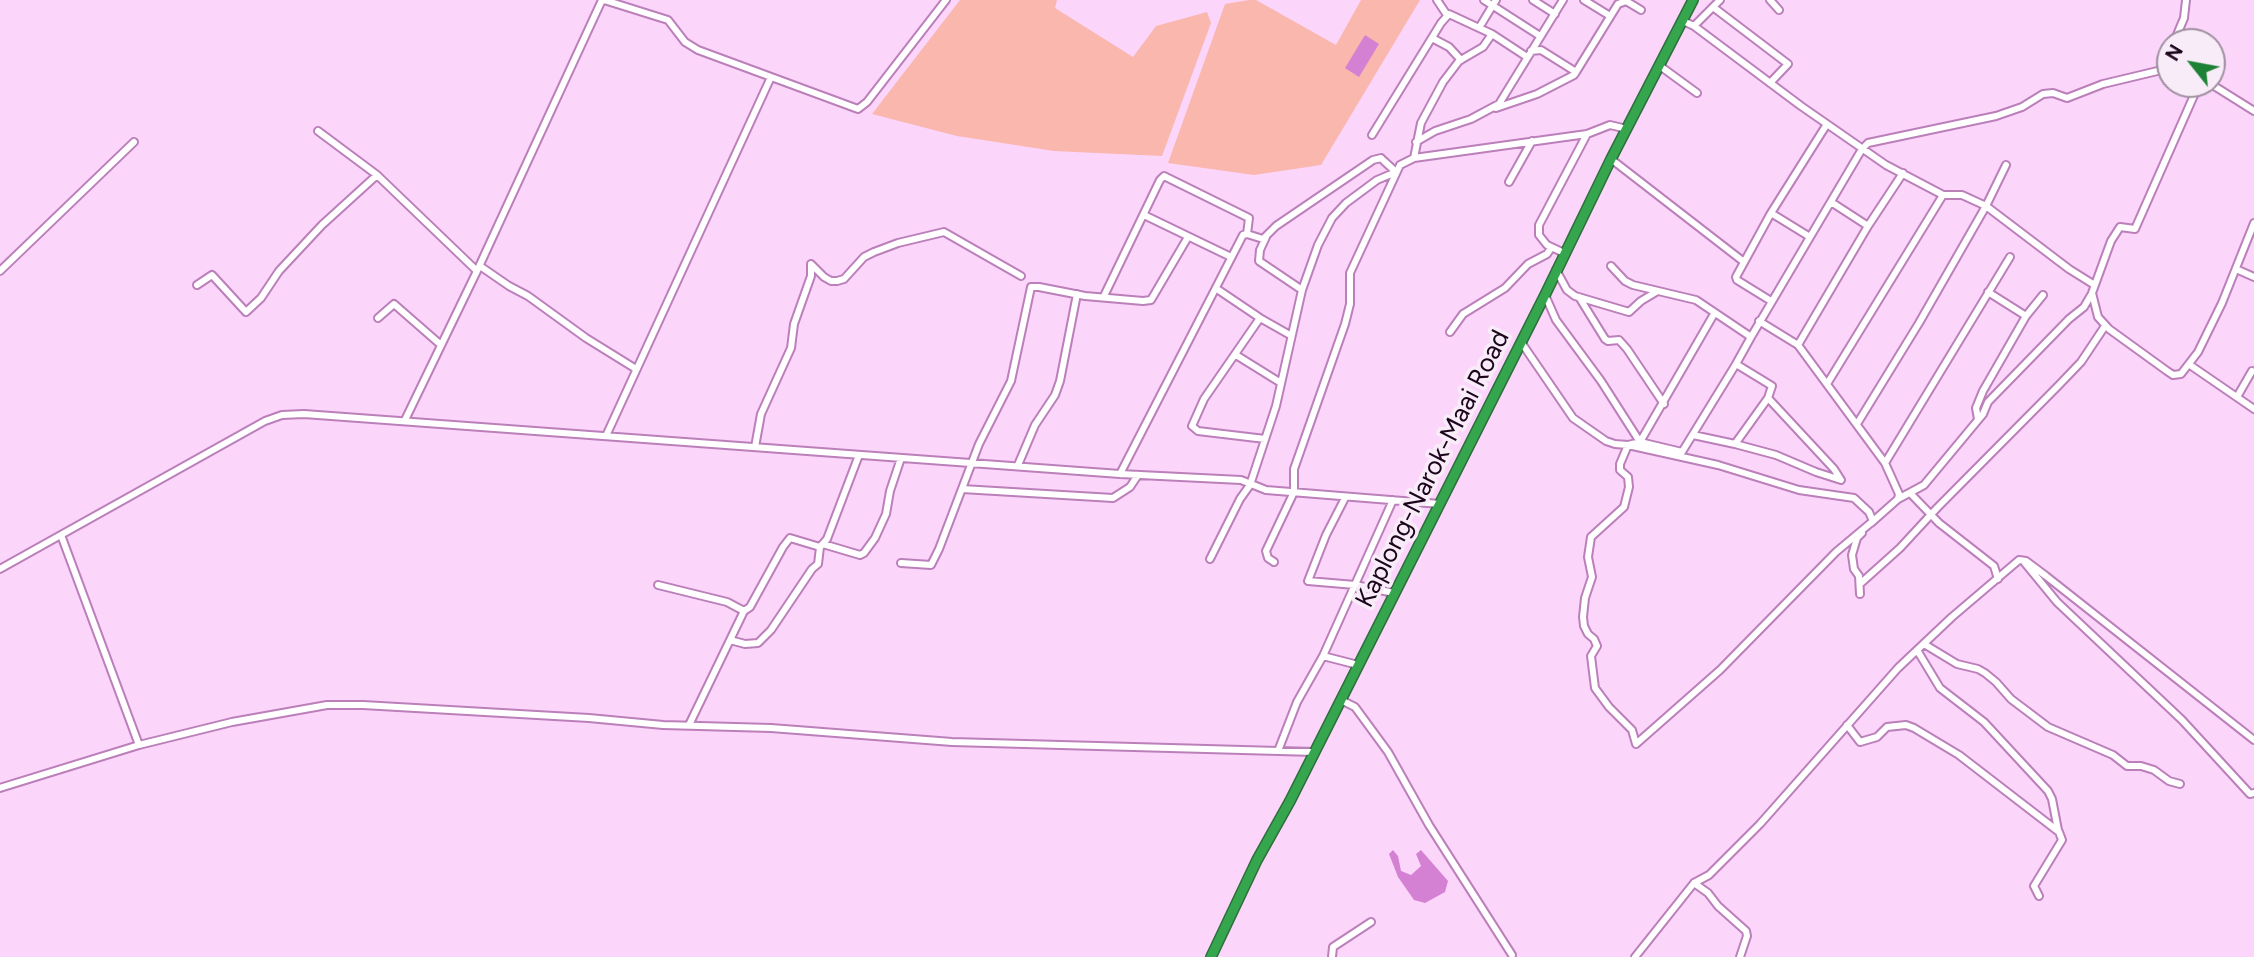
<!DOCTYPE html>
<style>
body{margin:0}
#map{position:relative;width:2254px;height:957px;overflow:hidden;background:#fcd5fb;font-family:Figtree,sans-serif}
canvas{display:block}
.north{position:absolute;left:2156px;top:28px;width:70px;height:70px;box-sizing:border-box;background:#f9ecf9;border:2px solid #a090a0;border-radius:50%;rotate:301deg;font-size:19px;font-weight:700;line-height:28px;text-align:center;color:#1a051b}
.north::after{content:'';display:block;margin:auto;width:24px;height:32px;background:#1d8236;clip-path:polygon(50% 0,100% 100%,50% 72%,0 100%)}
</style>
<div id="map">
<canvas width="2254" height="957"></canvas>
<div class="north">N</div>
</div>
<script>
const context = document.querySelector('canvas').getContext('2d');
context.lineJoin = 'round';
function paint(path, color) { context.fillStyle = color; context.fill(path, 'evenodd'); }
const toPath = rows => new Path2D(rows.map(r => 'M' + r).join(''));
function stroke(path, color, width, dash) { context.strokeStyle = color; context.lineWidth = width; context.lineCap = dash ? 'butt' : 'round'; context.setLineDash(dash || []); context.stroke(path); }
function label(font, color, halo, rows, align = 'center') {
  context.font = font + ' Figtree,sans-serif'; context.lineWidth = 7; context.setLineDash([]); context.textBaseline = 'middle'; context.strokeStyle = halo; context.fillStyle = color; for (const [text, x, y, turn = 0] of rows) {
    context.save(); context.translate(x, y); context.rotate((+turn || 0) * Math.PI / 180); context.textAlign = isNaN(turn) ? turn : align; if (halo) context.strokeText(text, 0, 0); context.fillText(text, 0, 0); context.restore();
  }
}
paint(toPath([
 [960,0,1057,0,1055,8,1133,57,1156,26,1207,12,1211,23,1162,156,1054,151,957,136,872,114],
 [1249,0,1256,0,1336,45,1361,0,1420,0,1321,165,1254,175,1168,163,1225,4]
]), '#f9b7ae');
paint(toPath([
 [1365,35,1379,44,1359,77,1345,68],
 [1393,850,1398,856,1401,871,1411,875,1421,866,1416,854,1421,850,1448,881,1445,892,1425,903,1414,900,1398,877,1389,854]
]), '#d481d3');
const minor = toPath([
 [604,0,668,20,685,42,698,50,858,109,867,102,946,0],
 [1437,0,1447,15],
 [1484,0,1540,36],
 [1533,0,1555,14],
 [1584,0,1610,16],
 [1770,0,1779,10],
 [1713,7,1788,64,1770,83],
 [1683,21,1694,26,1801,106,1886,165,1943,195,1962,195,1986,206,2069,269,2093,284],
 [1694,26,1720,0],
 [1479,28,1496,0],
 [1432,38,1449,47,1461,60],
 [2174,42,2184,18,2186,0],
 [1531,51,1541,50,1576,72,1618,4,1626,1,1641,10],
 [1660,66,1697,93],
 [2164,68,2170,51],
 [2199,84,2135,229,2120,227,2111,241,2092,293,2098,317,2109,329,2167,371,2173,375,2181,374,2198,352,2222,303,2254,223],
 [2211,84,2254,111],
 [1496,108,1537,94,1574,75,1576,72],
 [318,131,377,175,477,271],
 [1372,135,1441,23,1449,14,1492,34,1527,57],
 [1416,142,1435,131,1471,119,1499,104,1563,0],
 [1414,158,1421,123,1443,82,1459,61,1483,47,1492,34],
 [1611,159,1744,262],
 [1509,182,1532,141],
 [1831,202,1868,226],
 [1771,213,1810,237],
 [1144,215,1231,257],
 [1266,237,1260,250,1259,261,1302,290],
 [1564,253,1547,245,1539,235,1539,225,1587,134],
 [480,266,509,286,528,296,586,338,636,369],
 [1611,266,1625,281,1633,285,1696,300,1751,337,1862,149,1868,143,1996,116,2022,107,2043,94,2053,93,2067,98,2103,84,2170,68],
 [2236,269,2254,277],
 [1556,270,1567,290,1575,296,1629,312,1641,301,1656,292],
 [0,271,134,142],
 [197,285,212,275,246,312,261,298,279,271,322,225,377,175],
 [1217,289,1260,318,1290,335],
 [1988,292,2026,316],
 [1545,295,1556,320,1601,381,1640,442],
 [1104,296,1160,180,1164,176,1249,218,1247,234],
 [1579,297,1605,339,1608,341,1619,340,1627,349,1664,404],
 [1771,301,1737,280,1736,277,1771,213,1827,124],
 [378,318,394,304,441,345],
 [1260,318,1204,399,1192,426,1198,431,1265,439],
 [1759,321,1798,345,1885,463,1899,494,1898,499,1871,523],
 [1450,332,1463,314,1505,288,1528,264,1547,254,1551,248],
 [1521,342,1573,418,1606,441,1615,444,1628,445,1640,442,1682,452,1736,364,1772,386,1768,398,1735,444,1693,435],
 [1798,345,1868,226,1903,173],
 [1236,355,1281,383],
 [1736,364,1751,337],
 [2190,365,2254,409],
 [1827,384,1943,195],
 [2237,397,2252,371],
 [1978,419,1976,408,1983,391,2026,316,2043,295],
 [405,420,477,271,602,0],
 [1857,424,1919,323,1986,206,2006,165],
 [606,436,771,77],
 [1640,442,1714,314],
 [1735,444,1776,455,1816,472,1841,480,1834,469,1768,398],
 [1628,445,1718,465,1799,490,1854,498,1869,512,1873,521,1836,552,1720,670,1636,744,1632,730,1609,707,1595,688,1591,656,1597,646,1594,639,1588,634,1584,626,1583,617,1585,598,1592,577,1588,557,1591,537,1624,507,1629,487,1628,477,1620,470,1620,464,1628,445],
 [755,447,761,414,791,348,794,324,811,276,811,264,824,277,831,281,837,281,844,279,864,257,874,252,898,243,944,232,1021,276],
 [1885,463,2010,257],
 [1018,465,1035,425,1055,395,1060,381,1077,294],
 [1120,474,1243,235,1247,234,1263,239,1276,226,1373,160,1381,158,1384,161,1396,172,1377,180,1346,203,1332,218,1318,245,1302,290,1276,406,1250,485,1240,499,1210,559],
 [962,489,1113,498,1130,487,1138,475],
 [1911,494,1939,523,1994,566,1998,579],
 [1345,498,1326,535,1308,581,1355,585,1394,593],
 [1898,499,1924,485,1983,414,1988,402,2069,319,2084,307,2091,295],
 [61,535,139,745],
 [823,544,860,555,864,553,875,538,886,514,890,491,901,458],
 [1274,562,1268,558,1266,551,1294,492,1294,469,1345,324,1350,304,1350,273,1400,165,1414,158,1587,134,1610,125,1627,129],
 [901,563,931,565,939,549,979,444,1011,381,1031,287,1039,287,1085,296,1143,301,1151,300,1188,237],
 [2025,563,2057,602,2182,720,2250,794,2254,793],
 [0,569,265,421,282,415,304,414,1120,474,1241,480,1266,490,1440,504],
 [1861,583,1900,548,1937,508,2059,385,2081,362,2105,326],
 [658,585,727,602,744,611],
 [1860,594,1859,576,1854,569,1852,555,1857,538,1862,533],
 [730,640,745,644,758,643,771,630,812,569,818,564,820,547],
 [1924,644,1957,664,1978,669,1985,673,1996,682,2011,699,2048,727,2113,755,2127,766,2141,766,2154,770,2169,781,2180,784],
 [1917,650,1940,688,1984,722,2048,791,2052,799,2058,830],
 [1323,656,1358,665],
 [1341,700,1355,707,1388,752,1429,825,1512,955],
 [689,725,744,611,750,607,783,547,790,538,820,547,827,539,859,455],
 [1847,725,1860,742,1877,737,1887,727,1906,725,1914,728,1959,755,2059,832,2062,840,2034,886,2039,896],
 [1278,751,1297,702,1323,656,1393,500],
 [0,788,139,745,232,722,327,705,363,705,589,718,663,725,771,728,952,742,1315,752],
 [1694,883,1708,893,1718,906,1746,931,1747,936,1740,957],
 [1332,957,1333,947,1371,922],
 [1635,957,1694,883,1709,875,1760,824,1898,668,1952,617,2019,560,2026,561,2046,576,2254,740]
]);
const highway = toPath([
 [1211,957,1257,860,1290,801,1545,295,1611,159,1693,0]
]);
stroke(minor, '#bb7fba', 10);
stroke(highway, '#2c6e3c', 12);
stroke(minor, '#fff', 6);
stroke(highway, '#36a64e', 9);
label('26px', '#1a051b', '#f9ecf9', [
 ["Kaplong-Narok-Maai Road",1433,469,-63]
]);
</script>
